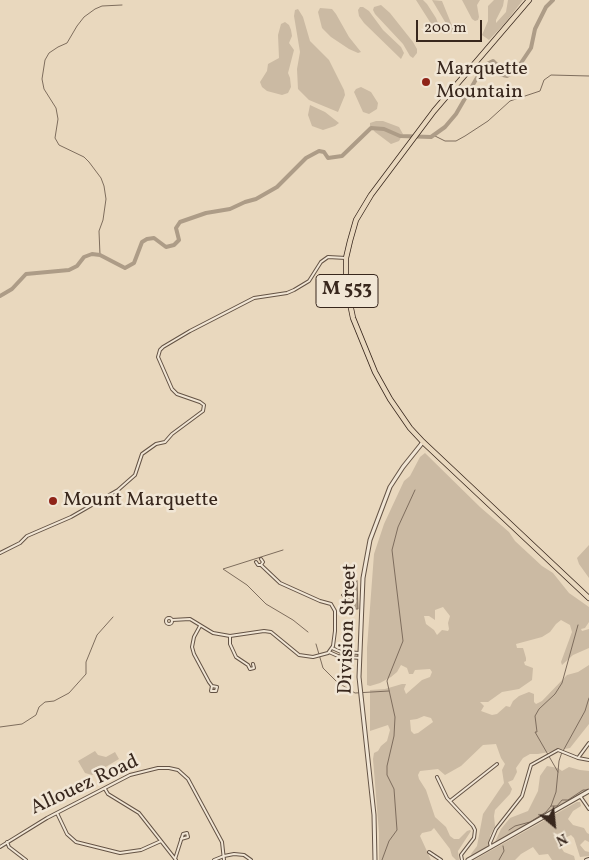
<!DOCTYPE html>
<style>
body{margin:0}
#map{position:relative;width:589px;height:860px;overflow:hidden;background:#e9d8be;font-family:Vollkorn,serif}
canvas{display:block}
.north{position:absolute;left:529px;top:800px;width:50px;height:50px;-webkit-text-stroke:4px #f1e6d5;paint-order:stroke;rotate:152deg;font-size:14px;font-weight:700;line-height:20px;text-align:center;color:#38271d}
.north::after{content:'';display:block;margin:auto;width:18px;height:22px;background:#38271d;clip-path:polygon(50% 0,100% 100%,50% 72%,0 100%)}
.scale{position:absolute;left:416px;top:20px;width:66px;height:22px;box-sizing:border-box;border:2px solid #38271d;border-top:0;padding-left:6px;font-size:15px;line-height:18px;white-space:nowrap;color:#38271d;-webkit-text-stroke:4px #f1e6d5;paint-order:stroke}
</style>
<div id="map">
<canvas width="589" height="860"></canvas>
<div class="north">N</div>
<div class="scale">200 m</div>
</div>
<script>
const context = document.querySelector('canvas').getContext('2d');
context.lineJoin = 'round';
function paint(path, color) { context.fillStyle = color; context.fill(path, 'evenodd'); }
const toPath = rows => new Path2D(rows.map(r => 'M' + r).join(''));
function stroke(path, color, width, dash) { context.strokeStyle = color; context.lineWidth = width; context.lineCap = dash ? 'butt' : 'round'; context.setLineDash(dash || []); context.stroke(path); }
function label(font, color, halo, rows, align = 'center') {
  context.font = font + ' Vollkorn,serif'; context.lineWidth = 5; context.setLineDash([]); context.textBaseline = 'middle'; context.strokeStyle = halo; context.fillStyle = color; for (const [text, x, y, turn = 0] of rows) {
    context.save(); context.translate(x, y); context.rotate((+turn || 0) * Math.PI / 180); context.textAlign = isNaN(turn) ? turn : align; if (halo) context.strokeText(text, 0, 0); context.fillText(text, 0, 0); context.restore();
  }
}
paint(toPath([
 [416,0,423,0,427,4,436,18,438,23,436,28,430,22],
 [432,0,442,1,453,28,453,33,451,32],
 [462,0,480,0,477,5,479,17,478,20,475,21,472,19],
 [494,0,504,0,503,6,496,20,496,23,506,12,508,0,523,0,506,22,489,40,482,35,488,21,488,6],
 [381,5,390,13,413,42,417,49,417,53,413,58,410,56,403,44,375,14,373,10,374,7],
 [360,7,363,7,369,11,383,30,401,47,404,53,401,59,364,23,359,16,358,10],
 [320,8,332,9,336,14,349,37,361,52,358,53,349,49,331,37,322,28,318,12],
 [298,9,303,17,310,41,329,60,344,90,345,95,338,112,309,100,298,89,297,69,300,52,294,16,295,10],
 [285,22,289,25,291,30,292,36,289,43,294,50,288,73,290,78,291,87,288,93,282,95,267,91,262,87,260,82,267,71,268,64,279,58,278,35,281,24],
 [361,87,371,92,378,103,377,109,369,114,363,112,354,92,356,89],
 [310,105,325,112,339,123,335,126,323,130,312,126,308,115],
 [376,121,383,121,399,127,403,134,399,141,391,144,375,132,370,126,370,123],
 [425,453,480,507,509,532,515,541,542,566,553,573,569,593,589,607,589,622,585,628,581,629,582,631,589,629,589,648,573,655,562,665,561,662,572,632,570,625,561,620,556,624,550,632,542,637,516,644,517,648,523,648,524,651,526,658,526,661,524,662,525,665,533,668,532,680,519,689,502,692,488,702,480,702,484,706,481,711,492,715,497,714,506,706,510,707,513,701,519,696,529,692,534,694,534,702,536,704,542,701,567,675,578,672,589,665,589,724,570,748,538,754,530,754,523,758,516,768,517,772,513,780,508,782,512,789,510,794,495,810,494,816,495,826,490,836,489,845,472,856,471,854,477,846,483,814,504,783,502,770,505,764,501,758,496,744,483,745,461,766,445,775,438,769,420,771,418,775,419,779,426,790,435,817,446,827,450,836,454,839,459,839,467,831,470,830,471,831,458,851,459,860,456,860,452,856,450,849,434,828,431,831,422,833,420,836,431,860,379,860,379,833,373,759,374,753,378,751,381,746,387,741,390,730,388,725,370,731,370,690,385,689,402,684,406,684,404,689,406,694,422,680,430,677,432,672,430,669,415,670,413,674,409,674,407,668,401,665,397,672,391,677,380,683,370,686,367,685,367,648,374,554,384,524,404,481,410,476,420,457],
 [443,607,450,616,448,623,449,629,448,631,442,630,437,635,434,630,426,624,424,616,429,616,435,620,435,610],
 [424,716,431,718,433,722,418,733,414,734,411,731,410,720,417,719],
 [589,545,589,578,579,564,577,558],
 [95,751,98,755,106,757,115,752,119,759,92,775,85,773,78,761],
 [547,766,558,768,562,771,569,767,580,770,589,771,589,790,495,842,501,829,510,818,528,811,538,791,540,776],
 [577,802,580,802,581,806,573,811,568,819,573,825,584,828,587,833,589,834,589,842,585,840,580,845,585,851,589,852,589,856,580,857,574,838,571,835,559,841,559,844,564,852,574,856,575,860,552,860,548,854,539,855,533,847,521,854,515,860,474,860]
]), '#cbbaa3');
const water = toPath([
 [357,581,358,609,354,609,341,595,357,581]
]);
paint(water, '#ad9c87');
stroke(water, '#7e6d5d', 1);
stroke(toPath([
 [433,135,445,141,456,141,465,136,488,121,510,101,540,91,544,80,551,75,589,76],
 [100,255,99,231,103,220,106,199,104,186,101,178,89,162,84,157,59,145,55,138,58,119,56,108,44,89,42,79,45,60,49,53,58,47,67,43,77,26,84,17,95,9,102,6,122,5],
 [283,550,223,569,247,585,266,604,293,620,308,632],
 [316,644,323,668,337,682,355,693,389,691],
 [0,727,22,724,36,715,39,707,45,702,54,701,69,693,86,674,86,662,97,635,113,617],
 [563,751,585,711,589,698],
 [558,772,535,732,537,732,535,716,539,709,555,694,562,683,578,625],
 [551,806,557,806,562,800,568,800,583,790,587,790],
 [509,830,515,826,530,822,546,812,551,806,556,792,559,761,562,752],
 [382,860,389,841,397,830,394,789,387,775,387,766,394,736,395,717,387,681,403,641,392,550,398,527,415,490],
 [499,860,504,851,503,846]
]), '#7e6d5d', 1);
stroke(toPath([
 [0,296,12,289,26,274,69,270,77,266,84,257,92,254,100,255,125,268,134,263,142,242,147,239,154,238,166,247,174,245,179,240,176,228,180,222,206,213,230,209,245,202,256,199,277,187,306,158,319,151,324,152,328,158,342,156,371,128,384,129,400,136,431,137,445,127,456,114,482,69,487,64,493,61,497,65,499,74,507,76,517,69,531,48,535,29,546,7,553,0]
]), '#ad9c87', 4);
const minor = toPath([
 [0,553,20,543,27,536,71,517,118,490,135,475,142,454,156,444,165,442,172,434,203,411,204,405,200,402,177,394,172,389,158,357,160,350,163,347,190,331,254,298,287,293,294,290,309,281,321,262,328,257,346,258],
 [256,562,258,565,261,565,263,562,261,559],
 '166 621a3 3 0 1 1 6 0a3 3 0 1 1-6 0Z',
 [172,620,190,619,213,633,230,636,264,631,271,632,299,655,313,657,328,653,333,646,335,631,335,611,331,604,320,601,280,583,261,565],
 [200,626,194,637,192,647,194,654,209,682,212,686,217,687,216,691,211,691,212,686],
 [230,636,230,644,236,657,248,665,250,669,254,668,253,664],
 [332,648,341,652,360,653],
 [329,652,338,656,360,658],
 [578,758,589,760],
 [437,777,447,798,473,826,475,830,474,838,461,855,462,860],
 [105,789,108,794,139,813,176,860],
 [580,796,589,809],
 [450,801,497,764],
 [57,813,67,834,76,842,120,853,141,850,161,841],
 [7,842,9,847,26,860],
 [0,847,47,818,130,775,158,768,169,768,178,770,188,779,222,842,224,860],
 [491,847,490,843,496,829,522,796,531,765,558,750,578,758,589,743],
 [429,852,441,860],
 [175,859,183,834,187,833,188,837,181,839],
 [214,860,224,856,234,854,244,855,251,860],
 [586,860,589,859]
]);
const tertiary = toPath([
 [375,860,374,815,359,677,363,578,370,540,390,487,403,467,423,442],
 [468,860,589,791]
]);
const primary = toPath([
 [529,0,434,111,371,195,356,220,350,241,346,258,346,284,353,318,375,372,390,399,410,428,423,442,589,598]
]);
stroke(minor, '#645345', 4);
stroke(tertiary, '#645345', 5);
stroke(primary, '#38271d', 6);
stroke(minor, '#f1e6d5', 2);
stroke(tertiary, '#f1e6d5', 3);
stroke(primary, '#e9d8be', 4.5);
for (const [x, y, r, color] of [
 [426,82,5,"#8f2418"],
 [53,501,5,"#8f2418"]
]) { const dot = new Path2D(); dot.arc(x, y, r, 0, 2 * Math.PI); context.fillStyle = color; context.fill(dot); stroke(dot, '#f1e6d5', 2); }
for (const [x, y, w] of [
 [347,291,62]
]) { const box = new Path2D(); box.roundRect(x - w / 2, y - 16.5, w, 33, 4); context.fillStyle = '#f1e6d5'; context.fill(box); stroke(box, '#38271d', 1); }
label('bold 19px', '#38271d', null, [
 ["M 553",347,291]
]);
label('20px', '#38271d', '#f1e6d5', [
 ["Marquette",436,70],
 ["Mountain",436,93],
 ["Mount Marquette",63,501]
], 'left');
label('20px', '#38271d', '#f1e6d5', [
 ["Division Street",349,629,-88],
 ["Allouez Road",85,786,-25]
]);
</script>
